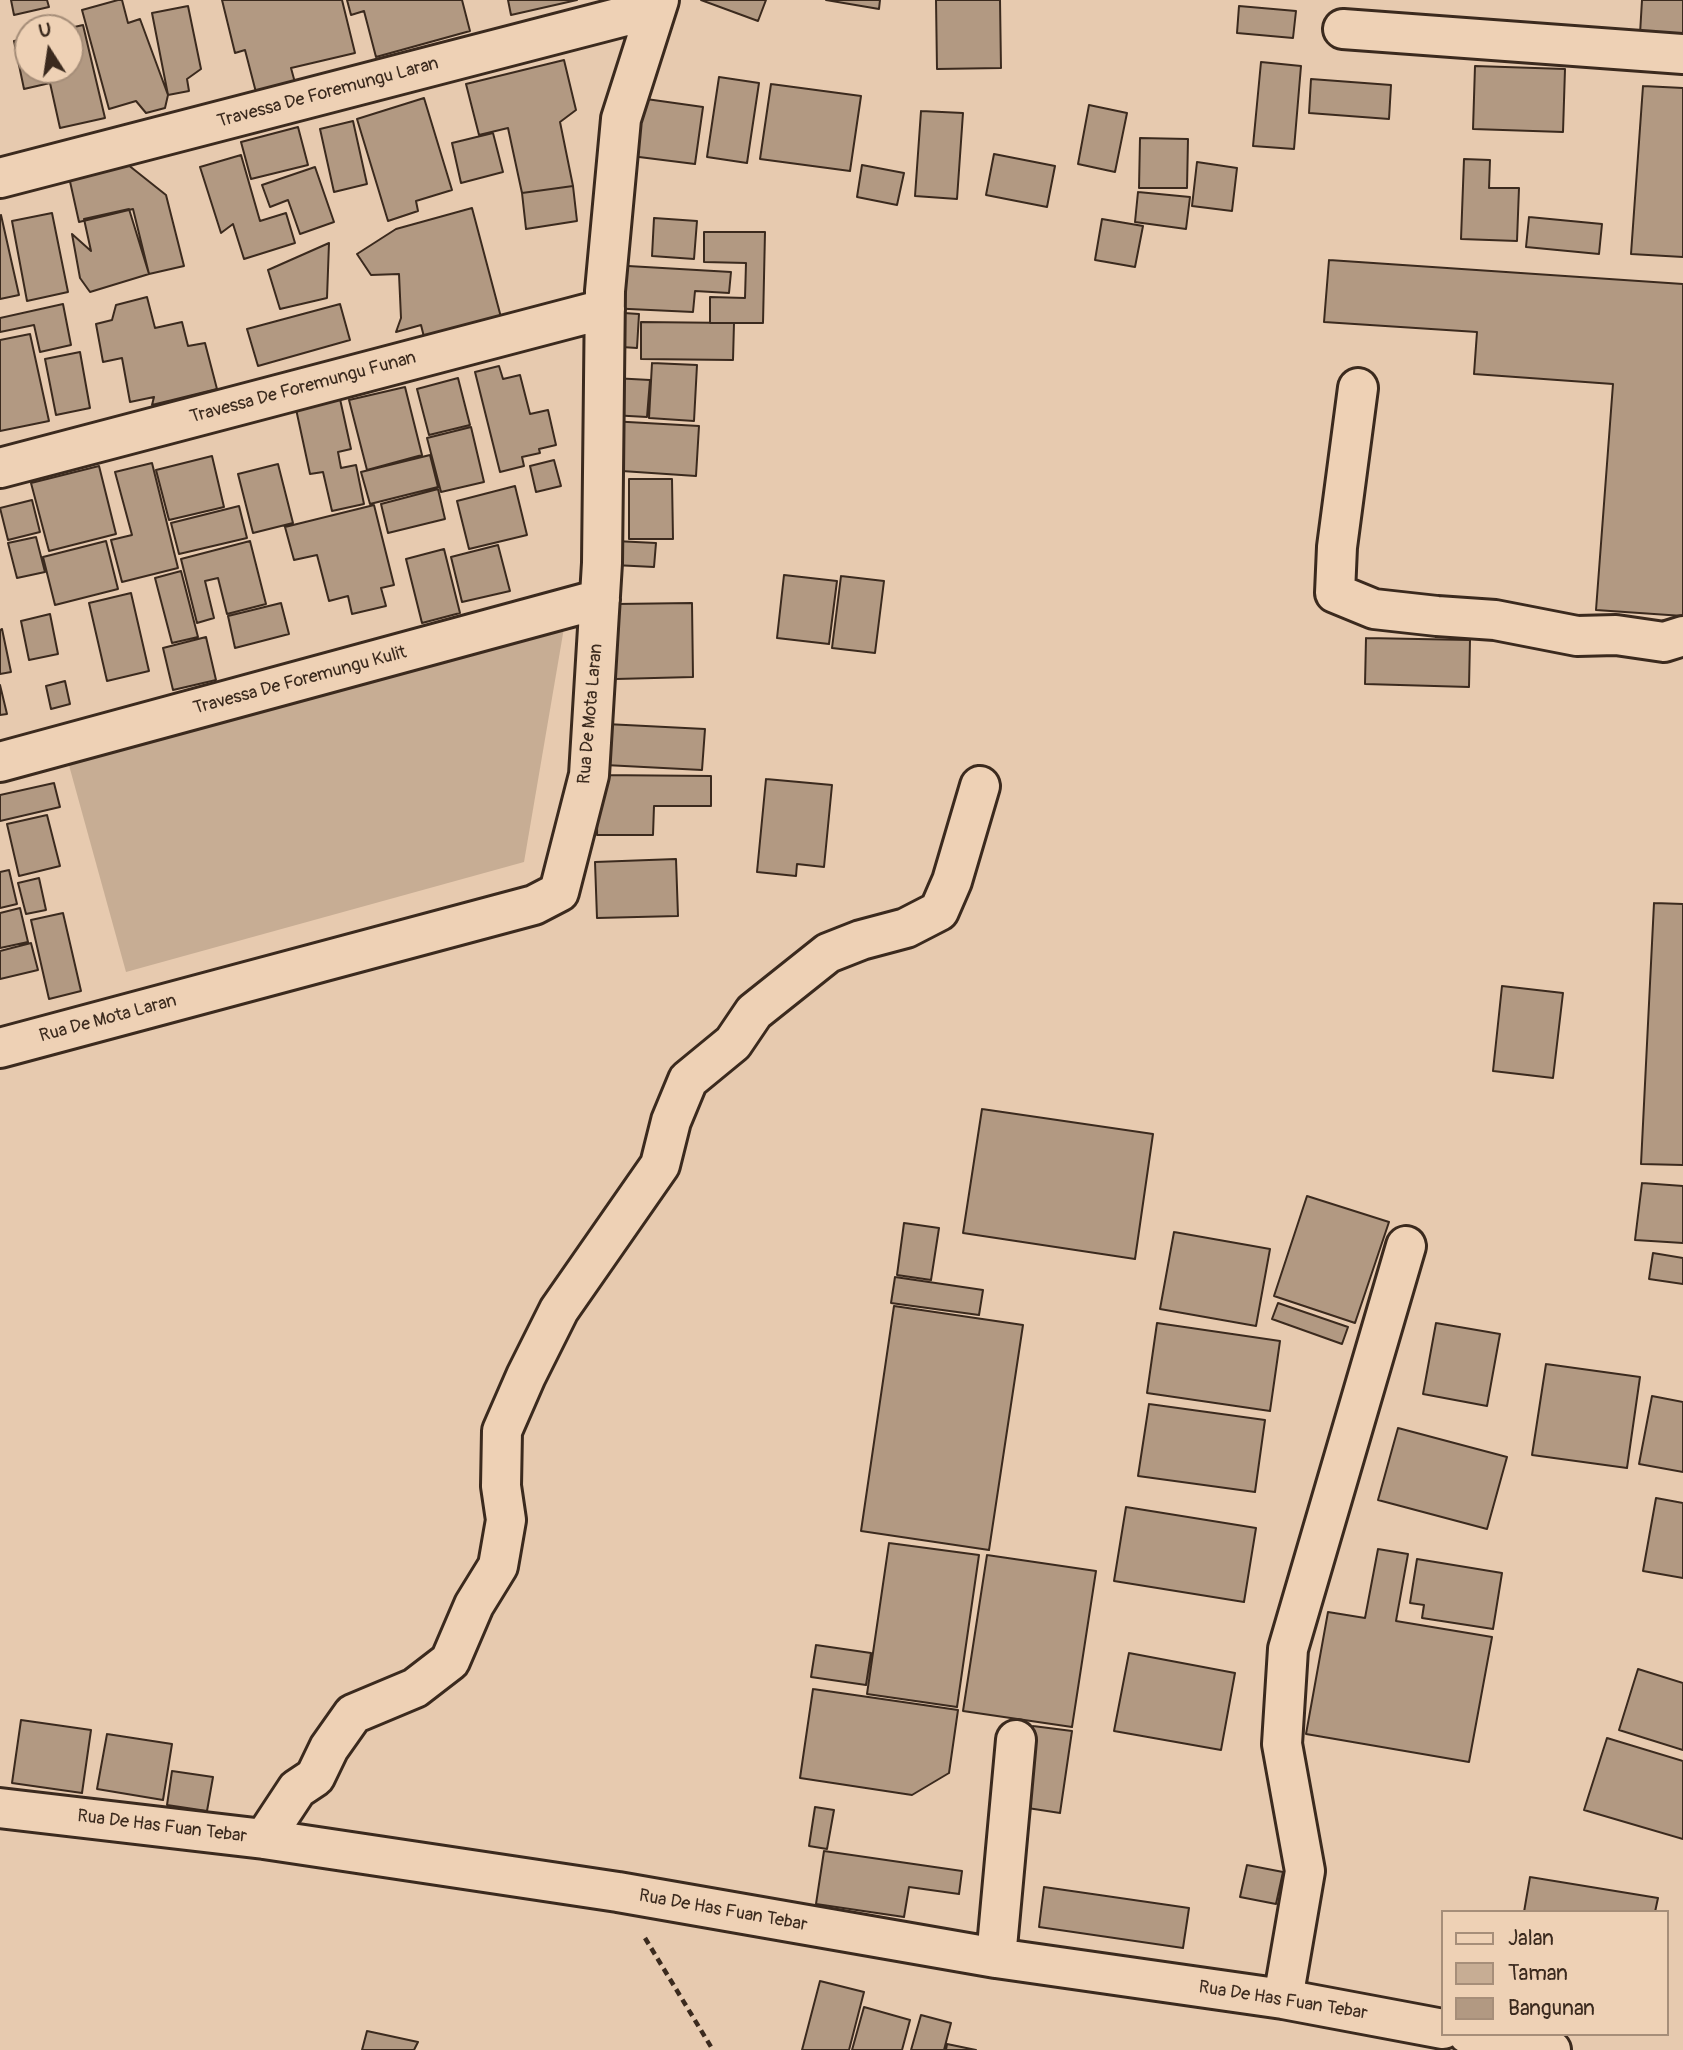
<!DOCTYPE html>
<style>
body{margin:0}
#map{position:relative;width:1683px;height:2050px;overflow:hidden;background:#e7caaf;font-family:Pangolin,sans-serif}
canvas{display:block}
.legend{position:absolute;left:1441px;top:1910px;width:228px;height:126px;box-sizing:border-box;background:#eed1b5;border:2px solid #a68e79;margin:0;padding:9px 12px;list-style:none;font-size:21px;color:#3b2a1e}
.legend li{display:flex;align-items:center;gap:14px;height:35px}
.legend b{width:35px;border:2px solid #a68e79}
.north{position:absolute;left:14px;top:14px;width:70px;height:70px;box-sizing:border-box;background:#eed1b5;border:2px solid #a68e79;border-radius:50%;rotate:348deg;font-size:19px;font-weight:700;line-height:28px;text-align:center;color:#3b2a1e}
.north::after{content:'';display:block;margin:auto;width:24px;height:32px;background:#3b2a1e;clip-path:polygon(50% 0,100% 100%,50% 72%,0 100%)}
</style>
<div id="map">
<canvas width="1683" height="2050"></canvas>
<ul class="legend">
<li><b style="height:9px;background:#eed1b5"></b>Jalan</li>
<li><b style="height:19px;background:#c7ad94"></b>Taman</li>
<li><b style="height:19px;background:#b29982"></b>Bangunan</li>
</ul>
<div class="north">U</div>
</div>
<script>
const context = document.querySelector('canvas').getContext('2d');
context.lineJoin = 'round';
function paint(path, color) { context.fillStyle = color; context.fill(path, 'evenodd'); }
const toPath = rows => new Path2D(rows.map(r => 'M' + r).join(''));
function stroke(path, color, width, dash) { context.strokeStyle = color; context.lineWidth = width; context.lineCap = dash ? 'butt' : 'round'; context.setLineDash(dash || []); context.stroke(path); }
function label(font, color, halo, rows, align = 'center') {
  context.font = font + ' Pangolin,sans-serif'; context.lineWidth = 5; context.setLineDash([]); context.textBaseline = 'middle'; context.strokeStyle = halo; context.fillStyle = color; for (const [text, x, y, turn = 0] of rows) {
    context.save(); context.translate(x, y); context.rotate((+turn || 0) * Math.PI / 180); context.textAlign = isNaN(turn) ? turn : align; if (halo) context.strokeText(text, 0, 0); context.fillText(text, 0, 0); context.restore();
  }
}
paint(toPath([
 [565,622,524,862,126,972,67,758]
]), '#c7ad94');
const building = toPath([
 [11,0,47,0,49,7,14,15,11,0],
 [118,0,122,0,128,23,140,19,168,95,165,108,146,113,136,101,109,109,82,10,118,0],
 [222,0,342,0,355,53,291,68,297,90,258,100,245,50,235,53,222,0],
 [347,0,462,0,470,31,376,57,364,11,351,15,347,0],
 [508,0,577,0,511,15,508,0],
 [701,0,766,0,758,21,701,0],
 [826,0,880,0,879,9,826,0],
 [936,0,1000,0,1001,68,937,69,936,0],
 [1642,0,1683,0,1683,37,1640,34,1642,0],
 [188,6,201,69,187,79,189,91,168,95,152,13,188,6],
 [1239,6,1296,11,1293,38,1237,33,1239,6],
 [83,25,105,118,60,128,50,83,24,89,14,41,28,38,28,70,70,70,70,28,83,25],
 [564,60,576,110,560,122,573,186,522,193,508,128,479,135,466,84,564,60],
 [1261,62,1301,66,1294,149,1253,146,1261,62],
 [1475,66,1565,69,1563,132,1473,129,1475,66],
 [719,77,759,83,747,163,707,157,719,77],
 [1311,79,1391,85,1389,119,1309,113,1311,79],
 [771,84,861,96,850,171,760,159,771,84],
 [1643,86,1683,88,1683,257,1631,254,1643,86],
 [632,97,703,107,695,164,623,155,632,97],
 [424,98,452,190,416,201,418,211,388,221,357,119,424,98],
 [1089,105,1127,113,1115,172,1078,164,1089,105],
 [921,111,963,113,957,199,915,196,921,111],
 [353,121,367,184,334,192,320,129,353,121],
 [298,127,308,165,251,179,241,142,298,127],
 [493,133,503,172,461,183,452,143,493,133],
 [1140,138,1188,139,1187,188,1139,188,1140,138],
 [994,154,1055,166,1047,207,986,195,994,154],
 [241,155,260,221,286,213,295,243,244,259,233,224,221,233,200,167,241,155],
 [1464,159,1490,160,1489,188,1519,188,1517,241,1461,239,1464,159],
 [1197,162,1237,168,1232,211,1192,206,1197,162],
 [127,164,166,195,184,266,149,274,133,209,79,222,69,177,127,164],
 [862,165,904,173,897,205,857,197,862,165],
 [315,167,334,222,300,234,288,200,270,207,262,185,315,167],
 [573,186,577,221,526,229,522,193,573,186],
 [1138,192,1190,197,1186,229,1135,222,1138,192],
 [472,208,502,321,425,341,421,325,396,332,401,318,399,274,371,275,357,254,396,229,472,208],
 [129,209,149,274,90,292,80,278,72,234,91,251,84,219,129,209],
 [52,213,68,292,27,301,12,221,52,213],
 [1,215,19,295,0,299,0,216,1,215],
 [1529,217,1602,224,1599,254,1526,247,1529,217],
 [654,218,697,221,694,259,652,256,654,218],
 [1102,219,1143,226,1135,267,1095,260,1102,219],
 [704,232,765,232,763,323,710,323,710,297,745,298,746,263,704,262,704,232],
 [329,243,327,298,280,309,268,270,329,243],
 [1329,260,1683,284,1683,616,1596,610,1613,384,1474,374,1477,332,1324,322,1329,260],
 [611,265,731,272,729,293,695,291,693,312,608,308,611,265],
 [147,297,155,328,182,322,188,346,205,343,217,389,152,405,154,397,130,402,122,358,103,362,96,324,112,320,116,305,147,297],
 [63,304,71,345,40,352,34,325,0,332,0,318,63,304],
 [340,304,350,340,258,366,247,329,340,304],
 [608,312,639,314,637,348,606,346,608,312],
 [641,322,734,323,733,360,641,359,641,322],
 [30,334,49,421,0,431,0,340,30,334],
 [80,352,90,408,56,415,45,359,80,352],
 [652,363,697,365,694,421,649,418,652,363],
 [499,366,503,379,520,375,530,414,548,410,556,445,539,449,540,453,522,457,524,466,500,472,475,372,499,366],
 [458,378,470,425,429,435,417,389,458,378],
 [613,378,650,380,647,417,611,415,613,378],
 [405,387,422,455,367,470,349,400,405,387],
 [340,399,351,449,338,452,341,468,356,465,364,504,332,511,323,472,310,474,296,409,340,399],
 [610,421,699,426,696,476,607,470,610,421],
 [471,427,484,482,441,492,427,438,471,427],
 [430,455,438,487,370,504,361,472,430,455],
 [212,456,224,507,169,520,156,470,212,456],
 [554,460,561,486,536,492,530,466,554,460],
 [152,463,178,568,122,582,111,540,132,535,115,472,152,463],
 [278,464,293,523,253,533,238,474,278,464],
 [99,466,116,534,49,551,31,483,99,466],
 [629,479,672,479,673,539,629,539,629,479],
 [515,486,527,535,469,549,457,501,515,486],
 [438,489,445,519,388,533,381,504,438,489],
 [32,500,40,532,8,540,0,508,32,500],
 [374,505,394,585,381,588,386,606,352,614,348,596,329,601,317,555,294,560,285,527,374,505],
 [239,506,247,538,179,554,171,523,239,506],
 [36,537,45,572,17,578,8,543,36,537],
 [106,541,118,589,55,605,43,557,106,541],
 [250,541,266,604,227,614,218,578,205,581,214,618,197,623,181,559,250,541],
 [615,541,656,543,654,567,614,565,615,541],
 [498,545,510,591,462,602,451,557,498,545],
 [444,549,460,613,422,623,406,559,444,549],
 [181,571,198,637,172,643,155,578,181,571],
 [784,575,837,581,829,644,777,638,784,575],
 [841,576,884,581,875,653,832,648,841,576],
 [131,593,149,671,107,681,89,603,131,593],
 [281,603,289,634,235,648,228,616,281,603],
 [692,603,693,677,616,679,616,604,692,603],
 [50,614,58,654,29,660,21,621,50,614],
 [2,629,11,672,0,674,0,630,2,629],
 [206,637,216,680,173,690,163,648,206,637],
 [1366,638,1470,640,1469,687,1365,684,1366,638],
 [65,681,70,704,51,709,46,686,65,681],
 [0,685,7,714,0,715,0,685],
 [606,724,705,729,702,770,605,765,606,724],
 [598,775,711,776,711,806,654,806,653,835,597,835,598,775],
 [766,779,832,785,824,867,797,864,796,876,757,872,766,779],
 [54,783,60,807,0,821,0,795,54,783],
 [47,815,60,866,19,876,7,824,47,815],
 [676,859,678,916,597,918,595,862,676,859],
 [9,870,17,904,0,908,0,872,9,870],
 [39,878,46,910,26,914,18,883,39,878],
 [1654,903,1683,904,1683,1165,1641,1164,1654,903],
 [20,908,28,942,0,948,0,913,20,908],
 [63,913,81,991,49,999,31,920,63,913],
 [31,943,38,970,0,979,0,951,31,943],
 [1502,986,1563,993,1553,1078,1493,1071,1502,986],
 [982,1109,1153,1134,1135,1259,963,1233,982,1109],
 [1642,1183,1683,1186,1683,1243,1635,1240,1642,1183],
 [1307,1196,1389,1222,1355,1323,1274,1296,1307,1196],
 [904,1223,939,1228,931,1280,897,1275,904,1223],
 [1174,1232,1270,1249,1256,1326,1160,1309,1174,1232],
 [1653,1253,1683,1258,1683,1284,1649,1279,1653,1253],
 [895,1277,983,1290,979,1315,891,1303,895,1277],
 [1278,1303,1348,1327,1342,1344,1272,1319,1278,1303],
 [894,1306,1023,1325,989,1550,861,1531,894,1306],
 [1157,1323,1280,1341,1270,1411,1147,1393,1157,1323],
 [1436,1323,1500,1334,1487,1406,1423,1394,1436,1323],
 [1546,1364,1640,1377,1627,1468,1532,1455,1546,1364],
 [1652,1396,1683,1402,1683,1472,1639,1464,1652,1396],
 [1149,1404,1265,1420,1255,1492,1138,1476,1149,1404],
 [1398,1428,1507,1457,1487,1529,1378,1500,1398,1428],
 [1656,1498,1683,1503,1683,1578,1643,1571,1656,1498],
 [1126,1507,1256,1528,1244,1602,1114,1581,1126,1507],
 [889,1543,979,1555,957,1707,867,1694,889,1543],
 [1378,1549,1408,1554,1396,1621,1492,1637,1469,1762,1306,1734,1328,1612,1365,1618,1378,1549],
 [987,1555,1096,1571,1072,1727,963,1711,987,1555],
 [1417,1559,1502,1573,1493,1629,1422,1618,1424,1605,1410,1603,1417,1559],
 [816,1645,871,1653,866,1685,811,1677,816,1645],
 [1129,1653,1235,1673,1221,1750,1114,1731,1129,1653],
 [1638,1669,1683,1683,1683,1750,1619,1730,1638,1669],
 [813,1689,958,1710,949,1773,912,1795,800,1778,813,1689],
 [21,1720,91,1730,82,1793,12,1783,21,1720],
 [1033,1726,1072,1731,1060,1813,1021,1807,1033,1726],
 [107,1734,172,1744,163,1800,97,1789,107,1734],
 [1607,1738,1683,1761,1683,1839,1584,1810,1607,1738],
 [172,1771,213,1777,207,1811,167,1805,172,1771],
 [815,1807,834,1810,827,1849,809,1846,815,1807],
 [824,1851,962,1871,959,1894,909,1887,904,1917,816,1904,824,1851],
 [1247,1865,1283,1872,1276,1904,1240,1897,1247,1865],
 [1530,1877,1658,1898,1655,1912,1524,1912,1530,1877],
 [1044,1887,1189,1908,1183,1948,1039,1927,1044,1887],
 [820,1981,864,1992,849,2050,802,2050,820,1981],
 [864,2007,910,2020,902,2050,852,2050,864,2007],
 [921,2015,951,2023,944,2050,911,2050,921,2015],
 [367,2031,418,2042,414,2050,362,2050,367,2031],
 [947,2044,976,2050,946,2050,947,2044]
]);
paint(building, '#b29982');
stroke(building, '#3b2a1e', 2);
const minor = toPath([
 [1343,29,1683,54],
 [0,178,656,8],
 [1358,388,1337,547,1335,593,1374,609,1437,616,1495,620,1577,636,1616,635,1664,642,1683,636],
 [0,468,605,309],
 [0,762,600,599],
 [0,1048,534,905,559,892,589,775,602,563,605,291,621,119,659,0],
 [0,1808,264,1839,618,1892,996,1958,1283,1999,1443,2029],
 [264,1839,297,1789,315,1777,329,1748,353,1714,415,1688,450,1661,474,1605,498,1566,506,1520,501,1486,502,1431,526,1376,559,1310,660,1165,671,1121,688,1080,733,1043,754,1012,828,953,861,940,906,928,939,911,952,881,980,786],
 [996,1958,1016,1740],
 [1283,1999,1305,1871,1282,1744,1288,1649,1406,1246],
 [1468,2034,1551,2050]
]);
stroke(minor, '#3b2a1e', 44);
stroke(toPath([
 [645,1938,713,2050]
]), '#3b2a1e', 4.5, [7, 5]);
stroke(minor, '#eed1b5', 38);
label('18px', '#3b2a1e', '#eed1b5', [
 ["Travessa De Foremungu Laran",328,93,-15],
 ["Travessa De Foremungu Funan",303,388,-15],
 ["Travessa De Foremungu Kulit",300,681,-15],
 ["Rua De Mota Laran",591,714,-85],
 ["Rua De Mota Laran",108,1019,-15],
 ["Rua De Has Fuan Tebar",162,1827,7],
 ["Rua De Has Fuan Tebar",723,1911,10],
 ["Rua De Has Fuan Tebar",1283,2001,9]
]);
</script>
